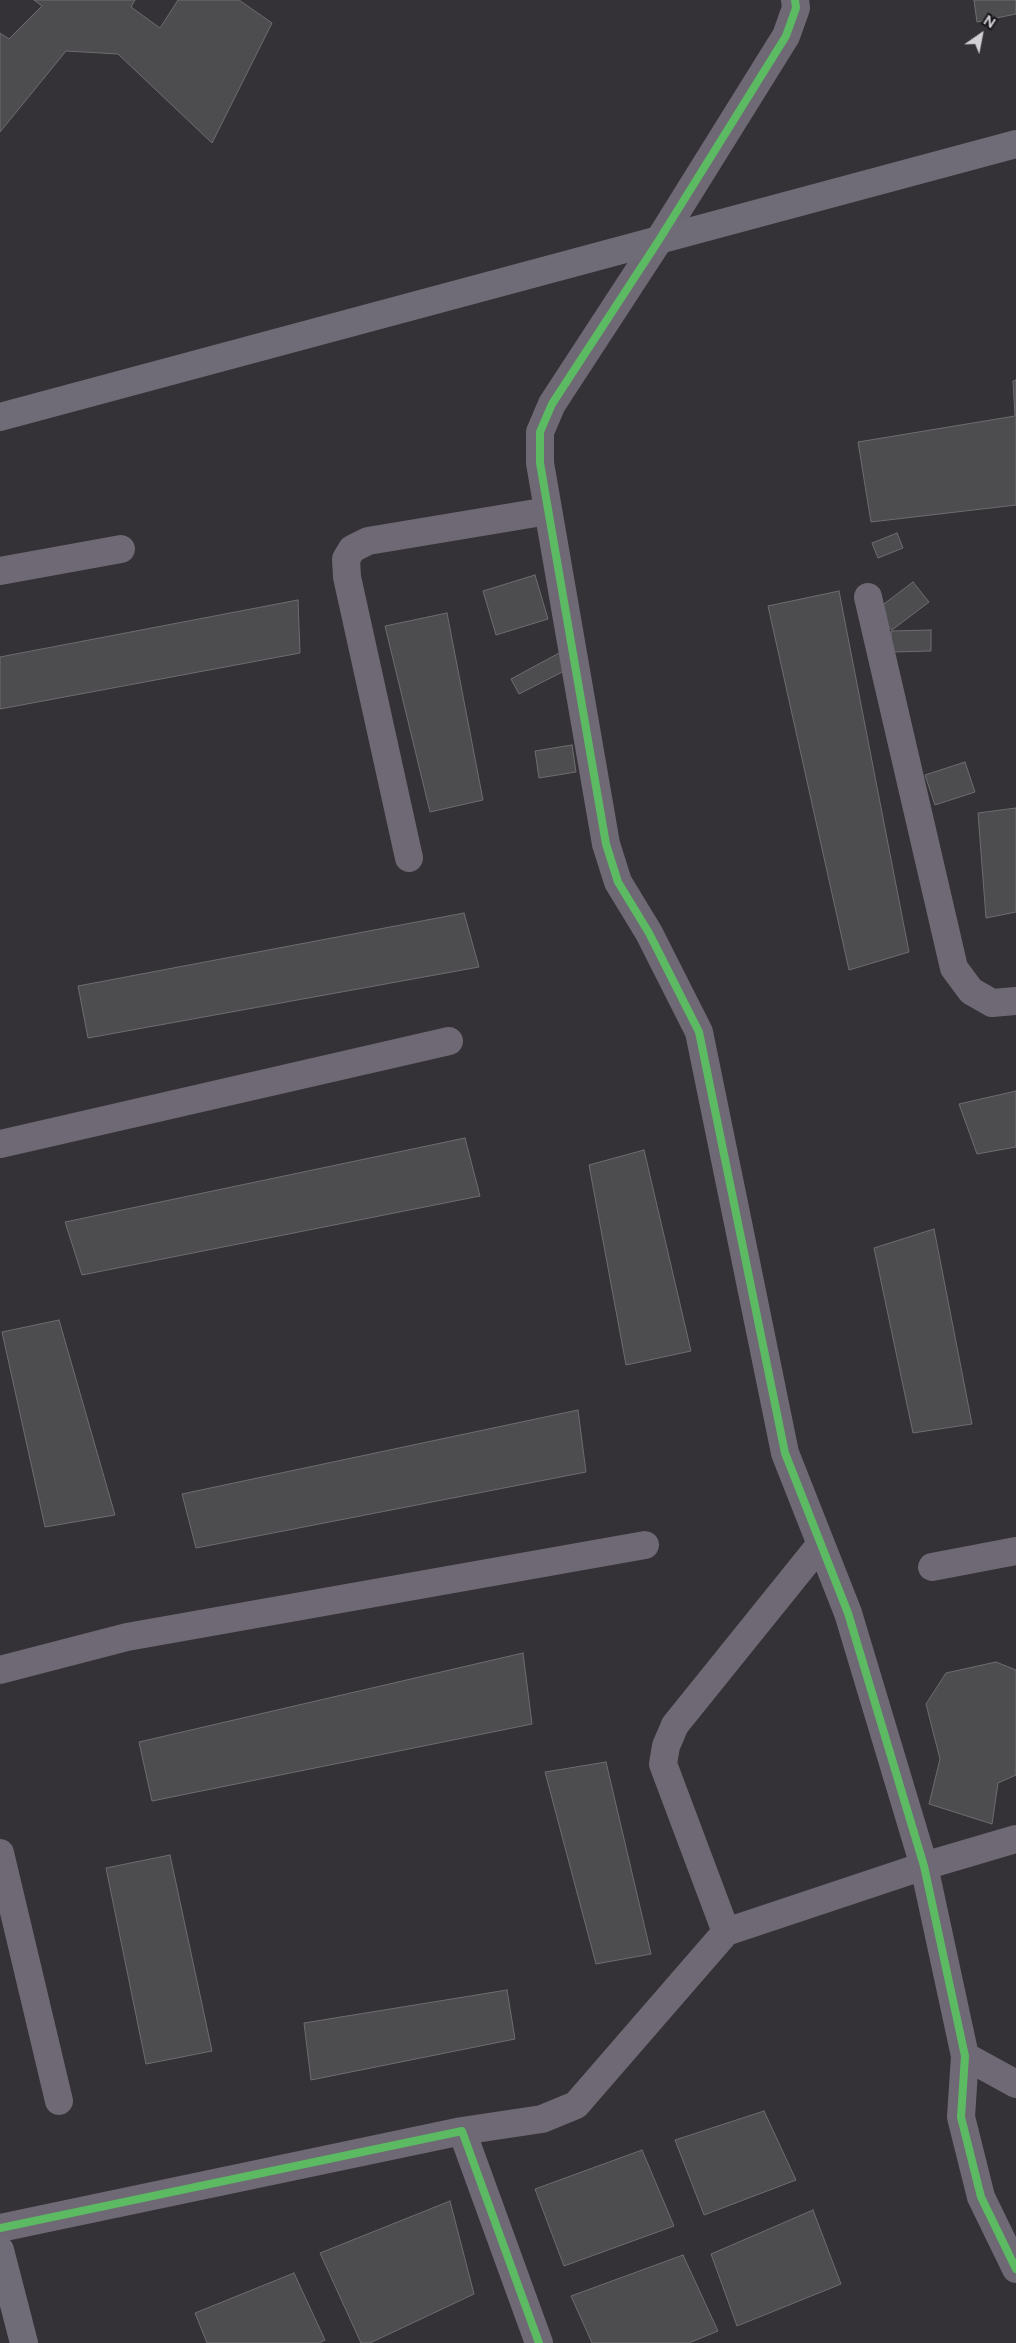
<!DOCTYPE html>
<style>
body{margin:0}
#map{position:relative;width:1016px;height:2343px;overflow:hidden;background:#343236;font-family:Figtree,sans-serif}
canvas{display:block}
.north{position:absolute;left:956px;top:10px;width:50px;height:50px;-webkit-text-stroke:4px #1a181c;paint-order:stroke;rotate:33deg;font-size:14px;font-weight:700;line-height:20px;text-align:center;color:#d2d0d5}
.north::after{content:'';display:block;margin:auto;width:18px;height:22px;background:#d2d0d5;clip-path:polygon(50% 0,100% 100%,50% 72%,0 100%)}
</style>
<div id="map">
<canvas width="1016" height="2343"></canvas>
<div class="north">N</div>
</div>
<script>
const context = document.querySelector('canvas').getContext('2d');
context.lineJoin = 'round';
function paint(path, color) { context.fillStyle = color; context.fill(path, 'evenodd'); }
const toPath = rows => new Path2D(rows.map(r => 'M' + r).join(''));
function stroke(path, color, width, dash) { context.strokeStyle = color; context.lineWidth = width; context.lineCap = dash ? 'butt' : 'round'; context.setLineDash(dash || []); context.stroke(path); }
const building = toPath([
 [34,0,135,0,131,7,160,28,178,0,239,0,272,23,212,143,118,54,66,51,0,132,0,33,9,39,42,6,34,0],
 [974,0,1016,0,1016,14,977,22,974,0],
 [1016,380,1016,505,871,522,858,442,1015,416,1013,381,1016,380],
 [897,533,903,548,878,558,872,543,897,533],
 [535,575,548,619,496,635,483,591,535,575],
 [913,582,929,602,892,630,876,610,913,582],
 [839,591,909,952,849,970,768,606,839,591],
 [298,600,300,653,0,709,0,657,298,600],
 [447,613,483,800,430,812,385,626,447,613],
 [931,630,931,651,892,652,891,631,931,630],
 [561,652,570,668,519,694,511,679,561,652],
 [572,745,576,772,539,778,535,751,572,745],
 [965,762,975,792,935,805,925,775,965,762],
 [1016,808,1016,912,986,918,978,813,1016,808],
 [464,913,479,967,88,1038,78,986,464,913],
 [1016,1091,1016,1147,977,1154,959,1104,1016,1091],
 [465,1138,480,1196,82,1275,65,1222,465,1138],
 [644,1150,691,1351,626,1365,589,1165,644,1150],
 [934,1229,972,1424,913,1433,874,1248,934,1229],
 [59,1320,115,1515,45,1527,2,1332,59,1320],
 [578,1410,586,1472,196,1548,182,1494,578,1410],
 [523,1653,532,1724,152,1801,139,1742,523,1653],
 [996,1662,1016,1670,1016,1775,998,1783,992,1824,929,1804,940,1759,926,1704,946,1673,996,1662],
 [606,1762,651,1954,596,1964,545,1772,606,1762],
 [170,1855,212,2051,146,2064,106,1868,170,1855],
 [507,1990,515,2039,311,2080,304,2023,507,1990],
 [764,2111,796,2180,704,2215,675,2140,764,2111],
 [642,2150,674,2226,564,2266,535,2189,642,2150],
 [450,2201,474,2294,370,2343,361,2343,320,2253,450,2201],
 [813,2210,841,2284,737,2326,711,2254,813,2210],
 [683,2255,718,2331,689,2343,592,2343,571,2296,683,2255],
 [294,2273,325,2340,319,2343,207,2343,195,2313,294,2273]
]);
paint(building, '#4d4c4f');
stroke(building, '#6e6c70', 1);
stroke(toPath([
 [795,0,796,8,786,36,659,240,552,404,540,432,540,463,606,844,618,882,649,933,699,1032,785,1453,848,1613,924,1866,965,2056,961,2117,981,2197,1016,2269],
 [0,571,121,549],
 [868,597,954,968,971,991,992,1003,1016,1001],
 [409,858,347,577,346,559,352,549,368,541,548,511],
 [0,1144,449,1041],
 [932,1567,1016,1551],
 [0,1670,127,1637,645,1545],
 [0,1853,59,2101],
 [726,1932,663,1764,666,1746,675,1725,820,1545],
 [965,2056,1016,2084],
 [462,2131,542,2119,576,2105,726,1932,924,1866,1016,1839],
 [0,2228,462,2131,539,2343]
]), '#6e6974', 28);
stroke(toPath([
 [0,417,1016,144],
 [0,2250,24,2343]
]), '#706c77', 28);
stroke(toPath([
 [795,0,796,8,786,36,659,240,552,404,540,432,540,463,606,844,618,882,649,933,699,1032,785,1453,848,1613,924,1866,965,2056,961,2117,981,2197,1016,2269],
 [0,2228,462,2131,539,2343]
]), '#5cba63', 8);
</script>
